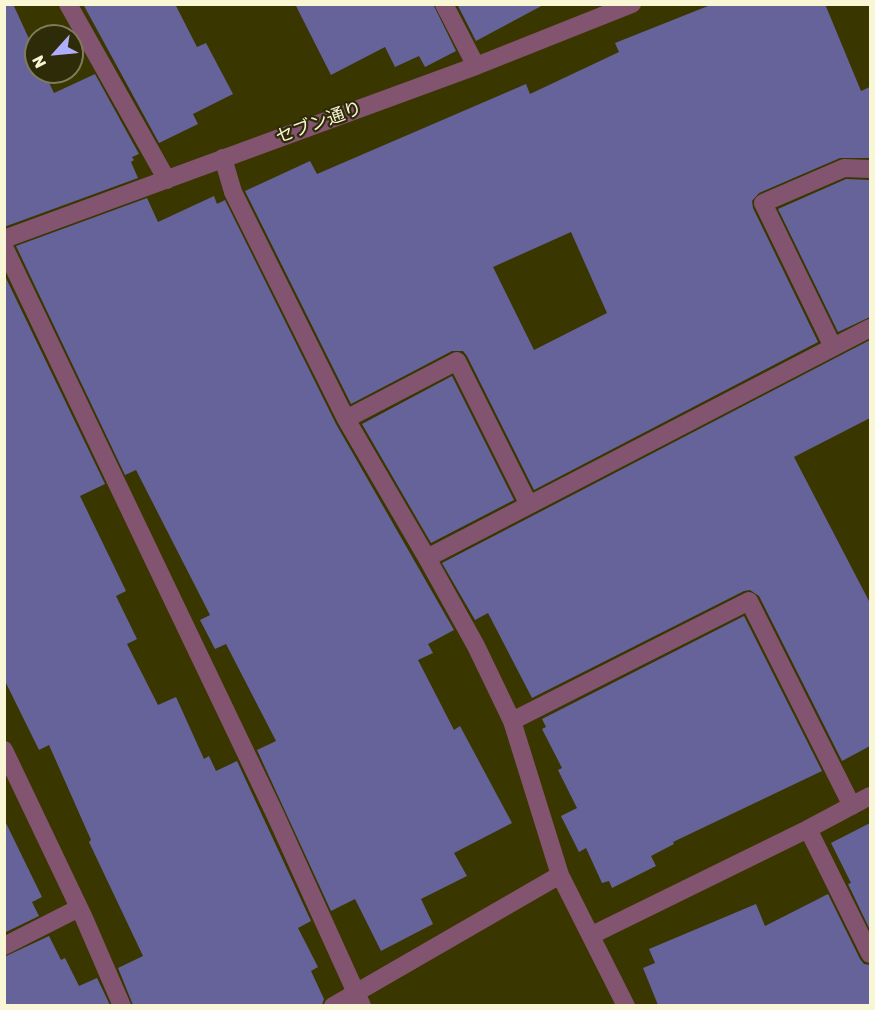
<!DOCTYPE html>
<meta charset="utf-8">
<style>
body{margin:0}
#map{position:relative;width:875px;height:1010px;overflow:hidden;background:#3a3600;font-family:Rubik,sans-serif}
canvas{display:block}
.frame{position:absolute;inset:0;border:6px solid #f8f6d5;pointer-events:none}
.north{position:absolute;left:24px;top:24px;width:60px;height:60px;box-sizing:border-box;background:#2e2b09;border:2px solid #7f7c5b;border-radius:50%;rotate:243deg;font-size:16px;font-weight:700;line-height:24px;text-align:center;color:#f8f6d5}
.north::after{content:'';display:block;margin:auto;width:21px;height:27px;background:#afaefa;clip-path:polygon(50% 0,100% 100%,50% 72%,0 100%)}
</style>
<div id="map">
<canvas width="875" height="1010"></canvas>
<div class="frame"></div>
<div class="north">N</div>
</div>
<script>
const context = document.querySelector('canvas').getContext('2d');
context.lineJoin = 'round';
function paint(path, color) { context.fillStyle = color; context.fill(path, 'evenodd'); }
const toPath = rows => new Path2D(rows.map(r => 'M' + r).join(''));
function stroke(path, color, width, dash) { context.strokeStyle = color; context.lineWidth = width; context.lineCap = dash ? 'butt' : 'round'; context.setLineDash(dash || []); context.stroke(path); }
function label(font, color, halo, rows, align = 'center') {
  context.font = font + ' Rubik,"Noto Sans JP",sans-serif'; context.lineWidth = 4.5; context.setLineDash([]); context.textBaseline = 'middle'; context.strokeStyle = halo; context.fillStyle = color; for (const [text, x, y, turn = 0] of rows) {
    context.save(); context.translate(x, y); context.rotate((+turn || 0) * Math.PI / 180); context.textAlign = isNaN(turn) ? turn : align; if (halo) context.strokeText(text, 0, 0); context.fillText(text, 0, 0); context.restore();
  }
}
paint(toPath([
 [4,4,13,4,36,54,36,72,44,72,54,93,95,74,139,154,132,157,134,160,131,162,138,178,4,227],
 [83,4,175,4,197,47,206,43,233,94,193,114,198,124,159,143],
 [295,4,433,4,456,51,425,67,419,56,395,67,385,47,331,75],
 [457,4,545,4,476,41],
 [713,4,825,4,861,91,870,87,870,158,840,158,759,193,752,201,753,208,818,342,534,490,467,356,463,351,452,351,351,404,245,191,310,161,317,174,526,84,530,94,619,52,615,43],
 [571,232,607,313,534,350,493,267],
 [846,179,870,180,870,317,838,332,778,209],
 [214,196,217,204,225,200,336,424,454,630,428,644,433,653,418,660,454,730,460,726,512,823,454,853,467,876,421,899,433,924,381,951,355,899,331,911,257,750,276,741,226,644,215,649,200,620,210,615,136,470,125,475,16,246,147,198,158,222],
 [4,274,105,484,80,496,126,591,116,596,137,639,127,644,158,705,176,697,204,759,209,756,216,771,237,761,311,921,298,928,318,967,311,971,324,999,322,1005,133,1005,118,968,143,956,89,842,91,840,49,745,39,750,4,679],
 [870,340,870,418,794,457,870,603,870,746,842,761,759,596,750,590,744,591,532,698,488,613,475,620,442,563],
 [452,376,514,500,431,543,362,424],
 [744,616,822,771,673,842,674,844,651,856,656,866,612,888,609,881,602,883,586,848,579,852,561,816,577,808,558,770,562,768,542,729,546,727,542,719],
 [4,819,42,897,32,902,39,916,4,933],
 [870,823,870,930,848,884,851,883,831,843],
 [828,894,860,959,864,964,870,965,870,1005,658,1005,643,968,655,963,649,949,756,904,765,926],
 [49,936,61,960,65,958,79,986,97,978,110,1005,4,1005,4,957]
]), '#65639a');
stroke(toPath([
 [68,4,167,180],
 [444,4,476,66],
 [223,158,233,192,346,419,427,558,476,646,512,721,560,875,626,1006],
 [4,239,476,66,632,4],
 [4,247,275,814,362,1006],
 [833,347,763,203,844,168,870,169],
 [346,419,457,361,529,505],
 [427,558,870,328],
 [512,721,749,601,852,806],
 [4,750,84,918,122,1006],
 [808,829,870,954],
 [592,935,808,829,870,796],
 [4,946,79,908],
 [333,1006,560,875]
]), '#83546f', 18);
label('18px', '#f8f6d5', '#2e2b09', [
 ["セブン通り",319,123,-20]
]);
</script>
